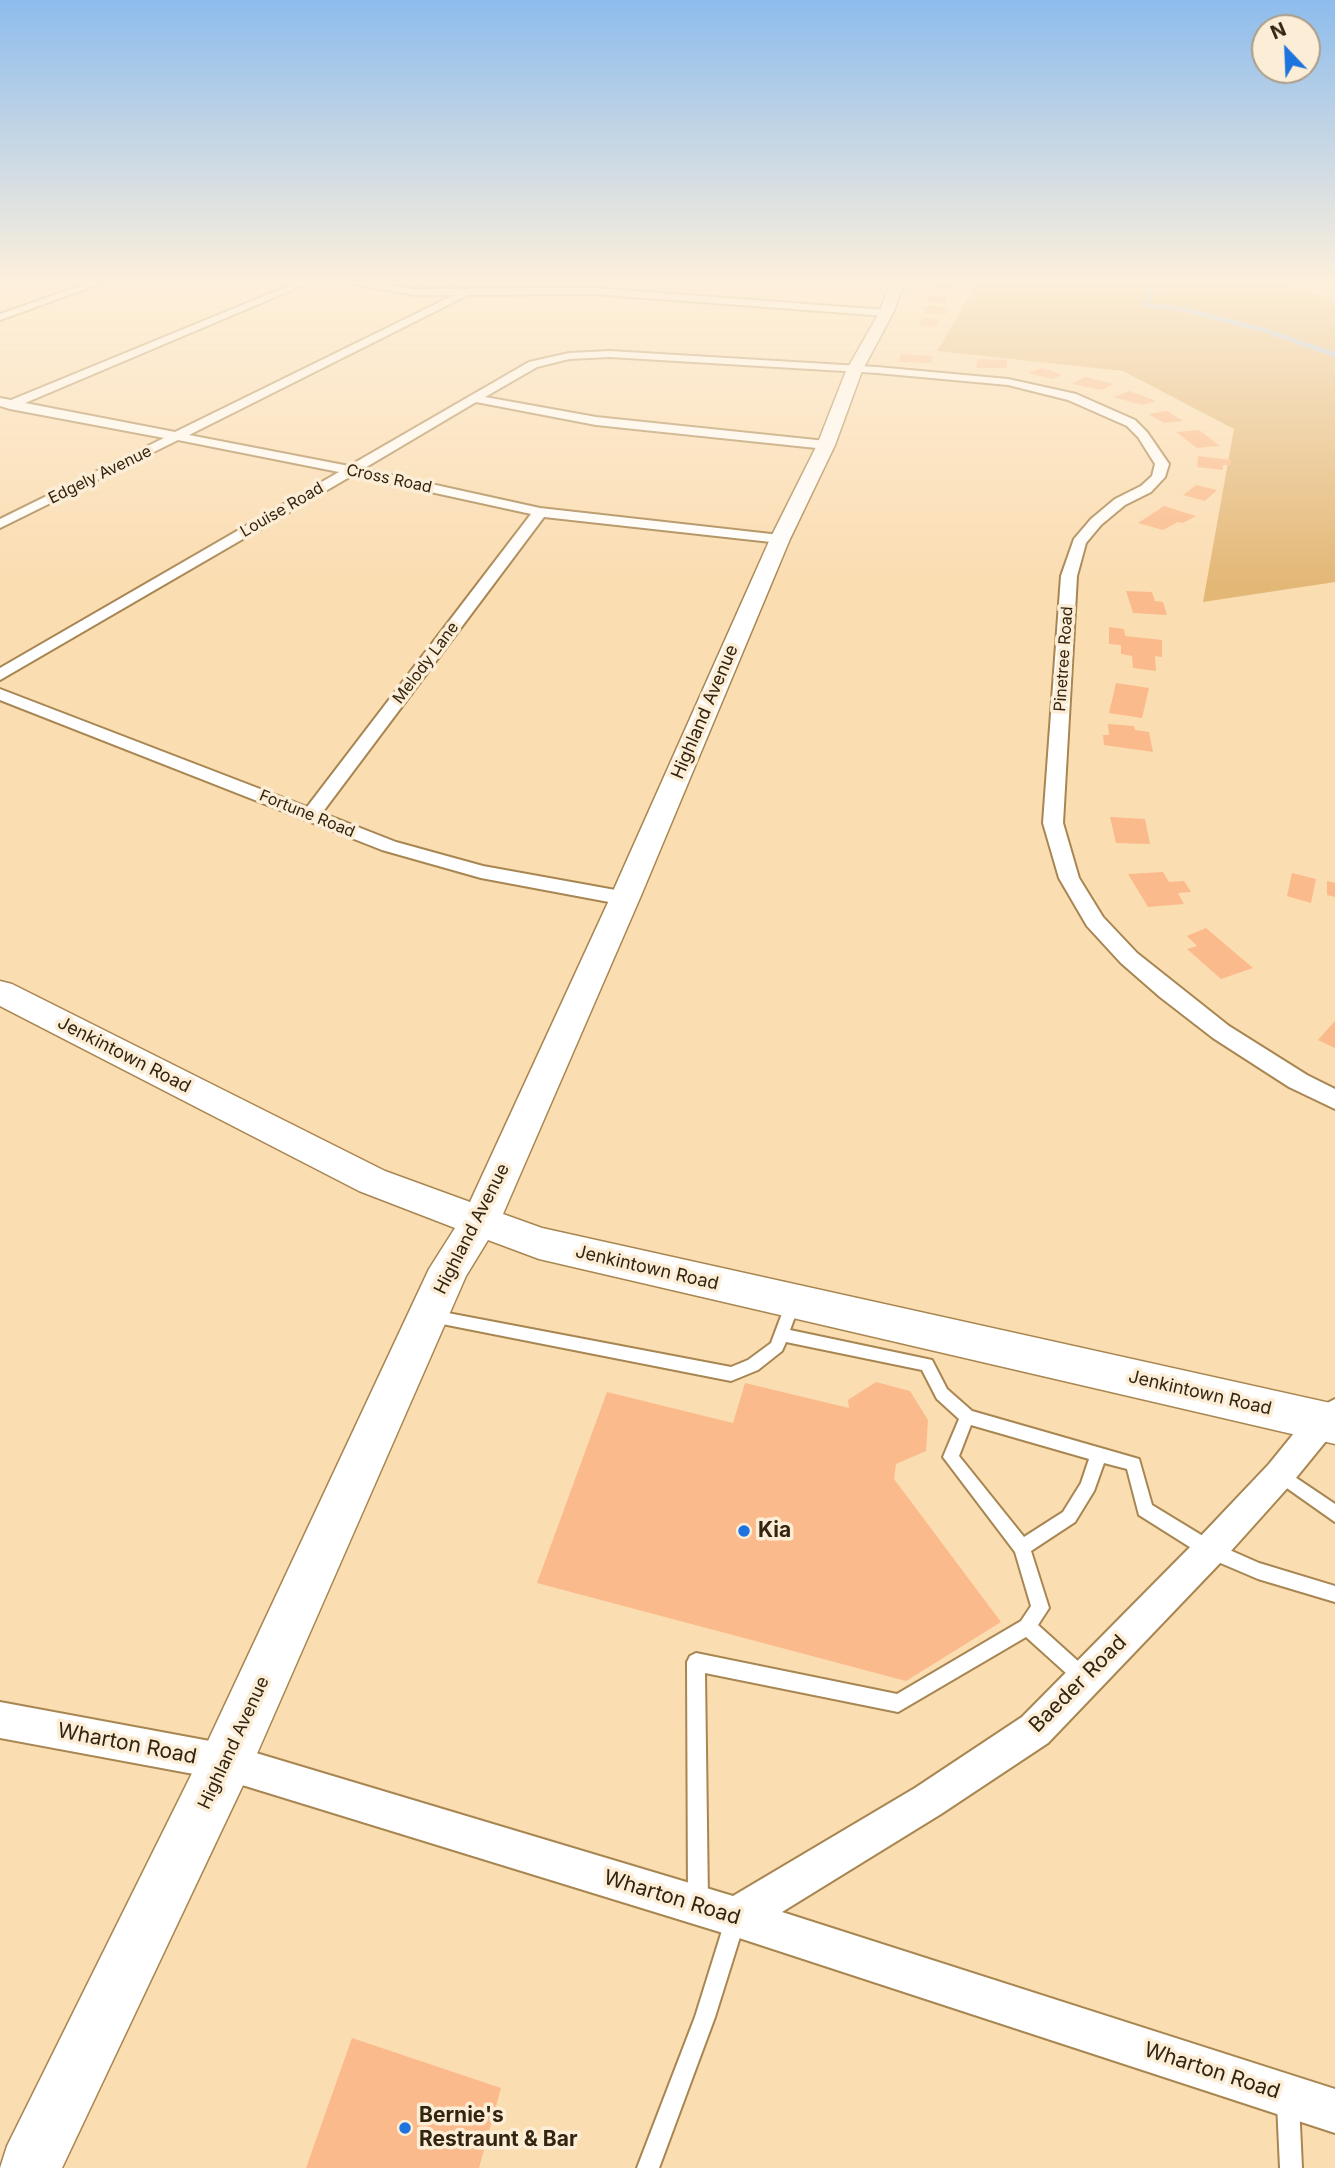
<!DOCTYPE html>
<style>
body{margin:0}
#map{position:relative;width:1335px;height:2168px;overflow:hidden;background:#fbddb2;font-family:Inter,sans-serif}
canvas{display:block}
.north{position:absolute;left:1251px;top:14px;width:70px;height:70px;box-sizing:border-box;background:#fcedd7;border:2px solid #ab9d87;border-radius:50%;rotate:337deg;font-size:19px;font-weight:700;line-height:28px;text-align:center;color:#32240e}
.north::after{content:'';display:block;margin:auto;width:24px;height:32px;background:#1d74de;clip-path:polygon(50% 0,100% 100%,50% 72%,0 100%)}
</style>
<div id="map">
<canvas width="1335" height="2168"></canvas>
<div class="north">N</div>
</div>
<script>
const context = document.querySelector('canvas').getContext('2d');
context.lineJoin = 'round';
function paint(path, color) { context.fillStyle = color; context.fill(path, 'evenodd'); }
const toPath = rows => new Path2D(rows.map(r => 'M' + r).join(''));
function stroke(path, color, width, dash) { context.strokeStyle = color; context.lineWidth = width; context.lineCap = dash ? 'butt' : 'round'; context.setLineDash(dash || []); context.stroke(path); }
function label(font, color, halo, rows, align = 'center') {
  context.font = font + ' Inter,sans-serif'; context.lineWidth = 7; context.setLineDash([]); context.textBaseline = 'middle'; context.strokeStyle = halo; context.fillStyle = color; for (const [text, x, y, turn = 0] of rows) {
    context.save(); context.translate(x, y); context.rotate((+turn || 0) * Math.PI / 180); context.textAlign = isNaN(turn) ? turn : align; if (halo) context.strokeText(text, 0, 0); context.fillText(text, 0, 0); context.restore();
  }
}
paint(toPath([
 [978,282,1274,282,1335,299,1335,582,1203,602,1234,429,1123,371,937,351]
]), '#e3b776');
stroke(toPath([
 [1130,282,1154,290,1143,305,1182,309,1264,330,1335,355]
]), '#a6c7f4', 4.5);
paint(toPath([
 [938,282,960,285,953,291,930,288],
 [928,294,947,296,946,303,927,302],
 [924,305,944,306,947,314,924,314],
 [923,318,940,319,935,327,918,325],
 [901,354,933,356,931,363,920,363,899,362],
 [978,359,1007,360,1007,368,976,368],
 [1042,368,1050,370,1062,375,1052,379,1028,373],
 [1085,377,1113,384,1102,390,1072,384],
 [1130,391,1156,401,1142,405,1113,397],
 [1167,411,1183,421,1164,423,1148,414],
 [1199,430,1220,446,1197,448,1176,432],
 [1198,456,1231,460,1231,465,1223,465,1223,470,1197,467],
 [1196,485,1217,490,1205,501,1183,495],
 [1164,506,1196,516,1183,523,1178,522,1163,530,1138,523],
 [1126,591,1152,592,1155,601,1163,602,1167,615,1133,613],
 [1109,627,1124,629,1125,636,1162,640,1162,657,1155,656,1156,671,1133,668,1132,656,1121,654,1121,645,1109,644],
 [1116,683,1149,688,1142,718,1109,713],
 [1108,724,1134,726,1135,730,1149,732,1153,752,1104,745,1103,735,1109,735],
 [1110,817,1145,819,1150,844,1116,843],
 [1163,872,1169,882,1184,881,1191,892,1178,893,1184,904,1148,907,1128,874],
 [1292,873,1316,879,1311,903,1287,896],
 [1327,881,1335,883,1335,897,1327,895],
 [1206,928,1253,968,1221,979,1187,949,1197,946,1187,936],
 [1335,1021,1335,1048,1318,1040],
 [876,1382,910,1391,928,1420,926,1451,896,1464,894,1479,1001,1622,906,1681,537,1583,607,1392,733,1423,745,1383,849,1408,848,1400],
 [352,2038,501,2088,479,2168,306,2168]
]), '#fbba8b');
const lane = toPath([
 [793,1297,798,1299,800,1303,790,1330,932,1360,947,1389,972,1411,1139,1459,1152,1505,1216,1544,1259,1563,1335,1586,1335,1602,1258,1579,1204,1556,1139,1515,1127,1469,1104,1463,1094,1491,1075,1522,1031,1551,1049,1608,1038,1625,1089,1671,1092,1677,1089,1683,1083,1686,1077,1683,1026,1637,898,1712,705,1673,708,1901,705,1908,698,1911,691,1908,688,1901,687,1662,690,1656,696,1653,897,1694,1021,1621,1031,1606,1015,1552,943,1457,959,1419,937,1399,922,1370,786,1342,782,1351,758,1370,731,1381,432,1322,427,1320,425,1316,427,1312,432,1310,731,1367,748,1360,771,1343,786,1303,788,1299,793,1297],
 [971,1425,1089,1459,1081,1483,1063,1512,1024,1537,959,1456,971,1425],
 [1280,1467,1335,1504,1335,1522,1274,1479,1272,1474,1274,1469,1280,1467],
 [735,1911,742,1914,745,1921,715,2017,659,2168,637,2168,695,2017,725,1921,728,1914,735,1911],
 [1288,2092,1296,2095,1299,2103,1302,2168,1280,2168,1277,2103,1280,2095,1288,2092]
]);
const street = toPath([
 [91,282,105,282,0,320,0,314,91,282],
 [298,282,311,282,25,403,175,432,454,295,414,295,344,282,367,282,414,289,593,288,886,310,891,313,886,316,593,294,468,295,189,435,349,466,529,362,569,353,610,351,877,367,1008,379,1076,394,1135,420,1147,432,1169,464,1165,477,1151,492,1125,505,1101,525,1086,543,1077,576,1063,823,1079,878,1103,917,1137,953,1229,1026,1307,1075,1335,1089,1335,1109,1289,1087,1213,1038,1160,997,1121,963,1087,926,1059,878,1043,823,1061,576,1074,539,1091,519,1115,499,1141,486,1152,476,1155,464,1138,437,1127,426,1068,400,1008,385,877,373,610,357,569,359,537,367,485,397,596,417,826,441,832,445,826,449,596,425,476,402,363,469,540,508,780,535,787,539,780,543,544,517,322,813,396,842,483,866,632,893,636,898,632,903,625,905,481,878,382,850,0,700,0,689,307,807,531,514,353,475,0,680,0,668,339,472,178,440,0,528,0,519,164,438,10,409,0,406,0,398,11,400,298,282],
 [1335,1399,1335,1430,1291,1484,1222,1561,1048,1743,941,1814,782,1912,1335,2089,1335,2133,736,1937,226,1780,0,1738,0,1702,226,1744,733,1896,915,1788,1022,1717,1198,1539,1269,1464,1312,1411,1335,1399]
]);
const secondary = toPath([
 [891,282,905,282,893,313,862,371,835,445,790,539,640,898,503,1214,542,1228,1335,1404,1335,1444,539,1259,488,1240,466,1276,245,1781,62,2168,0,2168,7,2146,207,1743,429,1269,455,1228,359,1191,0,1006,0,981,12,984,385,1171,470,1202,610,898,770,539,817,445,846,371,879,313,891,282]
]);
stroke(lane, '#a88651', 4);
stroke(street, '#a88651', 4);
stroke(secondary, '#a88651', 3);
paint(lane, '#fff');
paint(street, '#fff');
paint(secondary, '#fff');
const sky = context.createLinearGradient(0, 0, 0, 585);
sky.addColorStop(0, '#8dbced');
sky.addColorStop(0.48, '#fdf0dc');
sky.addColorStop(1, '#fdf0dc00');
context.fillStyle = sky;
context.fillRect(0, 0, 1335, 585);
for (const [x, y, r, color] of [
 [744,1531,7,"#1d74de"],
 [405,2128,7,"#1d74de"]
]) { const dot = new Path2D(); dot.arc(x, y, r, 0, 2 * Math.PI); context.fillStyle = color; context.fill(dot); stroke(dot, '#fcedd7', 2.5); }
label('16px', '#32240e', '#fcedd7', [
 ["Edgely Avenue",100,475,-26],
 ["Cross Road",389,479,12],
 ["Louise Road",282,510,-30],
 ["Pinetree Road",1064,659,-86],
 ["Melody Lane",426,663,-53],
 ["Fortune Road",307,814,22]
]);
label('18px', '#32240e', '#fcedd7', [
 ["Highland Avenue",705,712,-67],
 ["Jenkintown Road",124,1055,27],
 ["Highland Avenue",472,1229,-63],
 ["Jenkintown Road",647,1268,13],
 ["Jenkintown Road",1200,1393,13],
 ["Highland Avenue",234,1743,-65]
]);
label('bold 21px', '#32240e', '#fcedd7', [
 ["Kia",758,1531],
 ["Bernie's",419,2116],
 ["Restraunt & Bar",419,2140]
], 'left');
label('21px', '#32240e', '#fcedd7', [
 ["Baeder Road",1078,1684,-45],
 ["Wharton Road",127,1744,11],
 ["Wharton Road",672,1898,17],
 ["Wharton Road",1212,2071,18]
]);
</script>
